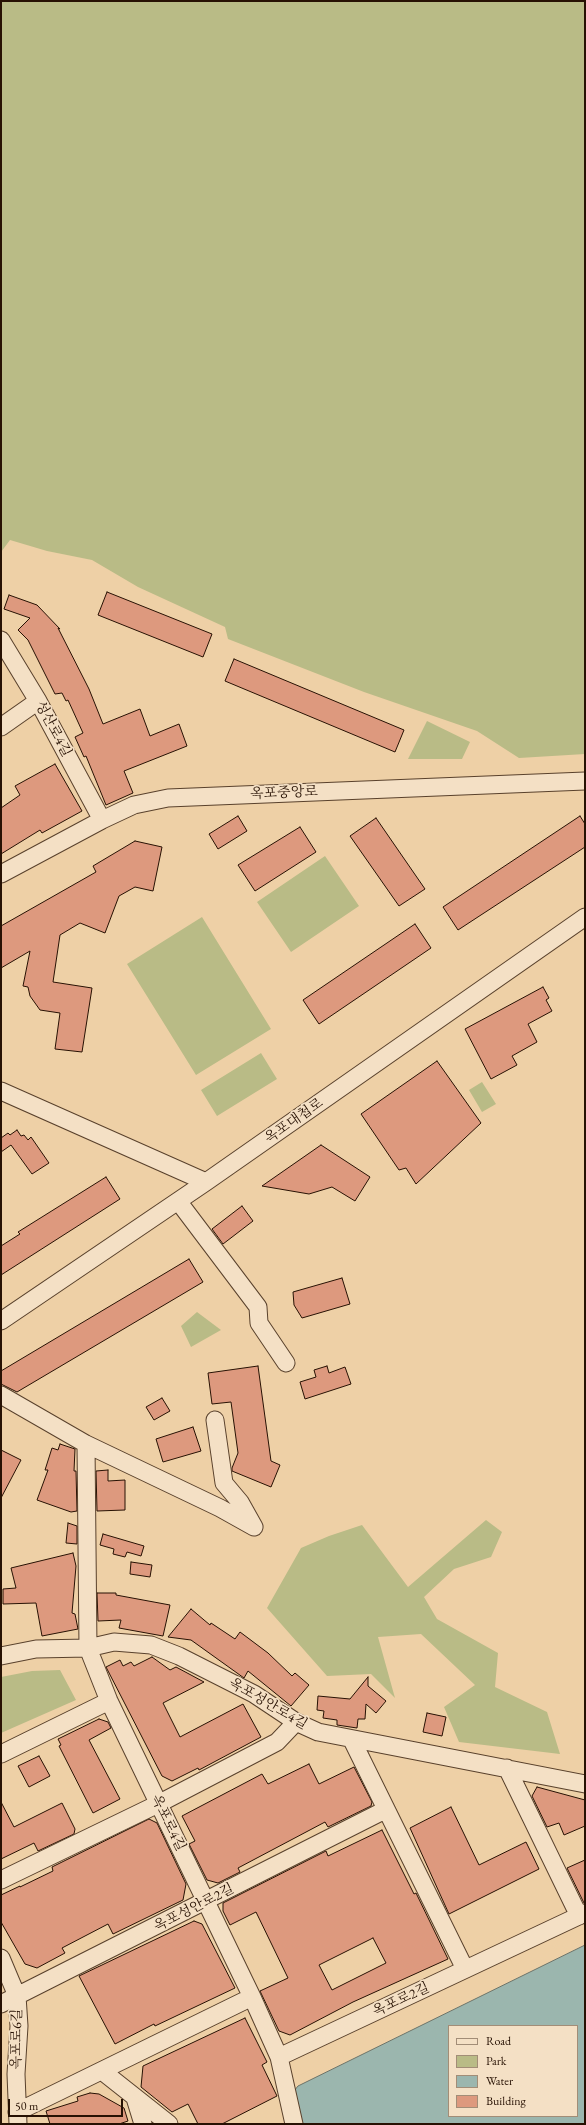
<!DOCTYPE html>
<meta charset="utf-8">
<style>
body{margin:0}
#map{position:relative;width:586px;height:2125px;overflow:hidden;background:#eed0a6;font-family:"EB Garamond",serif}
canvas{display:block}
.frame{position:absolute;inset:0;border:2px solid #271103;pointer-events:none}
.legend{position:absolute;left:448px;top:2025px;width:130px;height:92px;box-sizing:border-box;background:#f4e0c5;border:1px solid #a28d77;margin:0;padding:5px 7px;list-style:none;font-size:12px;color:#271103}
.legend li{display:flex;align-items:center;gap:8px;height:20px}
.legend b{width:20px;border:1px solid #a28d77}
.scale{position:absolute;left:8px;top:2099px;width:115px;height:18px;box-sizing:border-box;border:2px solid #271103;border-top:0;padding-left:5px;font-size:12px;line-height:14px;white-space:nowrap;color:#271103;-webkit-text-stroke:3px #f4e0c5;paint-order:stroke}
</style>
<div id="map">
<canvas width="586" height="2125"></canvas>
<div class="frame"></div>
<ul class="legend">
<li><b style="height:5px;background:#f4e0c5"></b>Road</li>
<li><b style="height:11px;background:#b9bb86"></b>Park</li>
<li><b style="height:11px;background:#9bb6ae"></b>Water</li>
<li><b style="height:11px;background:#dd997e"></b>Building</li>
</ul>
<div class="scale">50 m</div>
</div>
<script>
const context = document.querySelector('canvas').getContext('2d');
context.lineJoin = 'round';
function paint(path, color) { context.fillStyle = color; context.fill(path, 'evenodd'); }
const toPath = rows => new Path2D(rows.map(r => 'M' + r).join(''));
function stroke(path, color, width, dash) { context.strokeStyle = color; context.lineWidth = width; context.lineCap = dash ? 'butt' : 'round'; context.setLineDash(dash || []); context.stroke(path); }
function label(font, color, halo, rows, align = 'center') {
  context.font = font + ' "EB Garamond","Noto Serif KR",serif'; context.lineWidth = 3.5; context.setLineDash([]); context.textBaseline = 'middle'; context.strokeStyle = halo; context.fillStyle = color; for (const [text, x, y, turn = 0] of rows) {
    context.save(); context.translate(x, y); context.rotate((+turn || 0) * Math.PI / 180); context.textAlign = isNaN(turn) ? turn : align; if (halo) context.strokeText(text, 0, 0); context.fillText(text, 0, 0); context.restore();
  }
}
paint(toPath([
 [1,1,585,1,585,754,519,758,477,731,364,692,228,639,225,627,138,587,92,560,47,551,10,540,1,552],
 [427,721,470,742,462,759,408,759],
 [325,856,359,906,291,952,257,902],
 [202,917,271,1029,196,1075,127,964],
 [261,1053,277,1079,217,1116,201,1090],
 [482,1082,496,1104,482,1112,469,1090],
 [197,1312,221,1330,191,1347,181,1326],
 [486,1520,502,1532,491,1557,454,1569,424,1597,437,1619,498,1653,495,1687,547,1712,560,1754,459,1742,444,1707,475,1685,421,1634,378,1637,395,1698,371,1674,327,1676,267,1608,301,1548,329,1536,362,1525,408,1587],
 [60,1670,76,1700,1,1733,1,1677,32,1671]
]), '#b9bb86');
const water = toPath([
 [585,1945,585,2124,302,2124,294,2091,298,2086,585,1945],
 [449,2026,577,2026,577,2116,449,2116,449,2026]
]);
paint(water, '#9bb6ae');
stroke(water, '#6d746a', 1);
const building = toPath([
 [107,592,212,634,203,657,98,615,107,592],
 [9,595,37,605,60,629,58,628,89,689,103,724,140,709,150,736,179,724,187,746,124,771,133,793,106,805,86,756,84,757,75,737,83,733,68,700,66,701,62,693,55,694,28,640,18,630,30,618,4,609,9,595],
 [234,659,404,730,395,752,225,681,234,659],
 [55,764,82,811,42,833,40,830,1,854,1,808,20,795,15,786,55,764],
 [238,816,247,831,218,849,209,834,238,816],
 [580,816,585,824,585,847,458,930,443,907,580,816],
 [376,818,425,889,399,906,350,836,376,818],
 [300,827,316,852,255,891,238,865,300,827],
 [135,841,162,847,153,891,135,887,119,896,105,933,80,923,60,935,53,982,92,988,82,1052,55,1049,60,1013,40,1010,30,996,28,987,23,986,30,951,1,968,1,926,96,872,93,866,135,841],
 [415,924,431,948,319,1024,303,1000,415,924],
 [543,987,549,998,546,1000,552,1011,528,1024,537,1042,512,1056,517,1065,491,1079,465,1029,543,987],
 [437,1061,481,1123,416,1184,406,1168,399,1170,361,1114,437,1061],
 [17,1130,21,1136,24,1135,28,1140,31,1137,49,1163,32,1174,11,1145,1,1152,1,1138,8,1133,10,1135,17,1130],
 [321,1145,370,1177,355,1201,332,1187,309,1194,262,1186,321,1145],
 [106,1177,120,1199,1,1275,1,1246,20,1234,18,1232,106,1177],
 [242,1206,253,1221,223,1244,212,1229,242,1206],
 [189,1259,203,1282,17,1392,1,1384,1,1371,189,1259],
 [342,1278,350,1304,302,1318,294,1305,293,1292,342,1278],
 [258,1366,271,1461,280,1465,271,1487,232,1471,232,1468,238,1453,231,1402,212,1404,208,1373,258,1366],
 [327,1366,329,1373,345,1367,351,1384,305,1399,300,1382,316,1377,314,1370,327,1366],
 [162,1398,170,1411,154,1420,146,1407,162,1398],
 [193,1427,201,1451,163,1462,156,1439,193,1427],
 [60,1444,75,1449,74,1471,76,1471,77,1511,71,1512,37,1500,48,1470,45,1470,52,1448,58,1450,60,1444],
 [1,1450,21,1460,1,1498,1,1450],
 [108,1470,108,1481,125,1480,125,1510,97,1511,96,1471,108,1470],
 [68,1523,77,1526,77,1544,66,1543,68,1523],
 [103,1534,144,1546,141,1556,127,1552,125,1557,113,1554,114,1549,100,1545,103,1534],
 [73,1553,76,1566,72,1613,75,1614,78,1629,42,1636,36,1603,3,1604,3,1589,16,1588,11,1568,73,1553],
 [131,1562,152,1565,150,1577,130,1574,131,1562],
 [97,1593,116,1593,116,1595,170,1605,163,1636,119,1628,121,1620,98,1621,97,1593],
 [191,1609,210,1625,211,1623,235,1639,240,1632,268,1653,292,1676,295,1673,309,1685,291,1706,248,1671,244,1678,191,1640,168,1637,191,1609],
 [152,1657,170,1670,176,1667,204,1682,163,1703,180,1737,243,1704,261,1737,199,1770,198,1768,172,1781,162,1776,106,1667,120,1660,123,1666,131,1662,134,1666,152,1657],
 [368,1677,368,1686,386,1701,376,1713,366,1704,365,1719,358,1719,357,1728,337,1725,337,1720,323,1718,324,1711,317,1710,318,1696,350,1699,368,1677],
 [427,1713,446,1717,442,1736,423,1732,427,1713],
 [99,1719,108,1722,111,1728,89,1740,120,1799,93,1813,59,1746,61,1745,58,1739,99,1719],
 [39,1756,50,1776,29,1787,18,1766,39,1756],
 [309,1764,319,1784,354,1767,372,1802,371,1806,328,1827,325,1822,238,1868,240,1872,218,1883,207,1880,189,1844,195,1841,182,1816,262,1774,268,1784,309,1764],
 [537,1787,585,1800,585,1826,564,1835,559,1823,547,1827,532,1796,537,1787],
 [1,1802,14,1827,62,1803,75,1829,74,1834,38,1851,34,1843,1,1859,1,1802],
 [451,1807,479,1865,526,1842,539,1869,449,1914,410,1828,451,1807],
 [149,1819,157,1823,186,1884,183,1900,113,1934,108,1924,62,1948,65,1953,37,1968,25,1964,1,1922,1,1895,20,1886,20,1887,53,1871,52,1867,149,1819],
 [382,1830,414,1894,416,1893,448,1959,353,2002,290,2035,279,2031,260,1991,288,1978,256,1912,230,1925,223,1911,223,1903,326,1851,328,1856,382,1830],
 [373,1938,386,1963,332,1990,319,1965,373,1938],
 [585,1860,585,1903,584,1903,567,1868,585,1860],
 [194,1921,202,1924,235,1988,155,2026,154,2024,115,2044,79,1976,194,1921],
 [245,2018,267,2062,262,2065,277,2096,222,2124,198,2124,188,2104,172,2112,141,2087,143,2066,245,2018],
 [90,2093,99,2094,124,2108,128,2121,119,2124,50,2124,46,2111,78,2101,77,2097,90,2093]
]);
paint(building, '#dd997e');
stroke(building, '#271103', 1);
const minor = toPath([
 [1,640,38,701,102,820],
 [1,727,38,701],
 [1,874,102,820,134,805,168,798,585,781],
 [1,1091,206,1182],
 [178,1201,258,1307,259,1323,286,1363],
 [1,1321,206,1182,585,917],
 [1,1395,86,1444,220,1508,254,1527,240,1502,224,1483,215,1420],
 [86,1444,88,1648,109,1701,252,1997,279,2057,294,2124],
 [1,1656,36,1649,88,1648,114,1642,151,1645,179,1656,254,1694,296,1722,318,1732,585,1784],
 [352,1740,465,1969],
 [1,1754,109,1701],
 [507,1768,579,1916],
 [1,1880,158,1804,277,1742,296,1722],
 [1,1958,17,1996,19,2026,16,2074,18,2124],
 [1,2004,385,1810],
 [279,2057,585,1913],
 [102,2071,169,2124],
 [135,2098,143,2124],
 [17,2112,252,1997]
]);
stroke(minor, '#59412c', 19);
stroke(minor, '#f4e0c5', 17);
label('14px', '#271103', '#f4e0c5', [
 ["성산로4길",53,729,62],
 ["옥포중앙로",284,793,-2],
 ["옥포대첩로",294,1121,-35],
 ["옥포성안로4길",268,1704,30],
 ["옥포로4길",168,1823,64],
 ["옥포성안로2길",194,1908,-27],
 ["옥포로2길",401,2000,-25],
 ["옥포로6길",17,2039,-89]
]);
</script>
